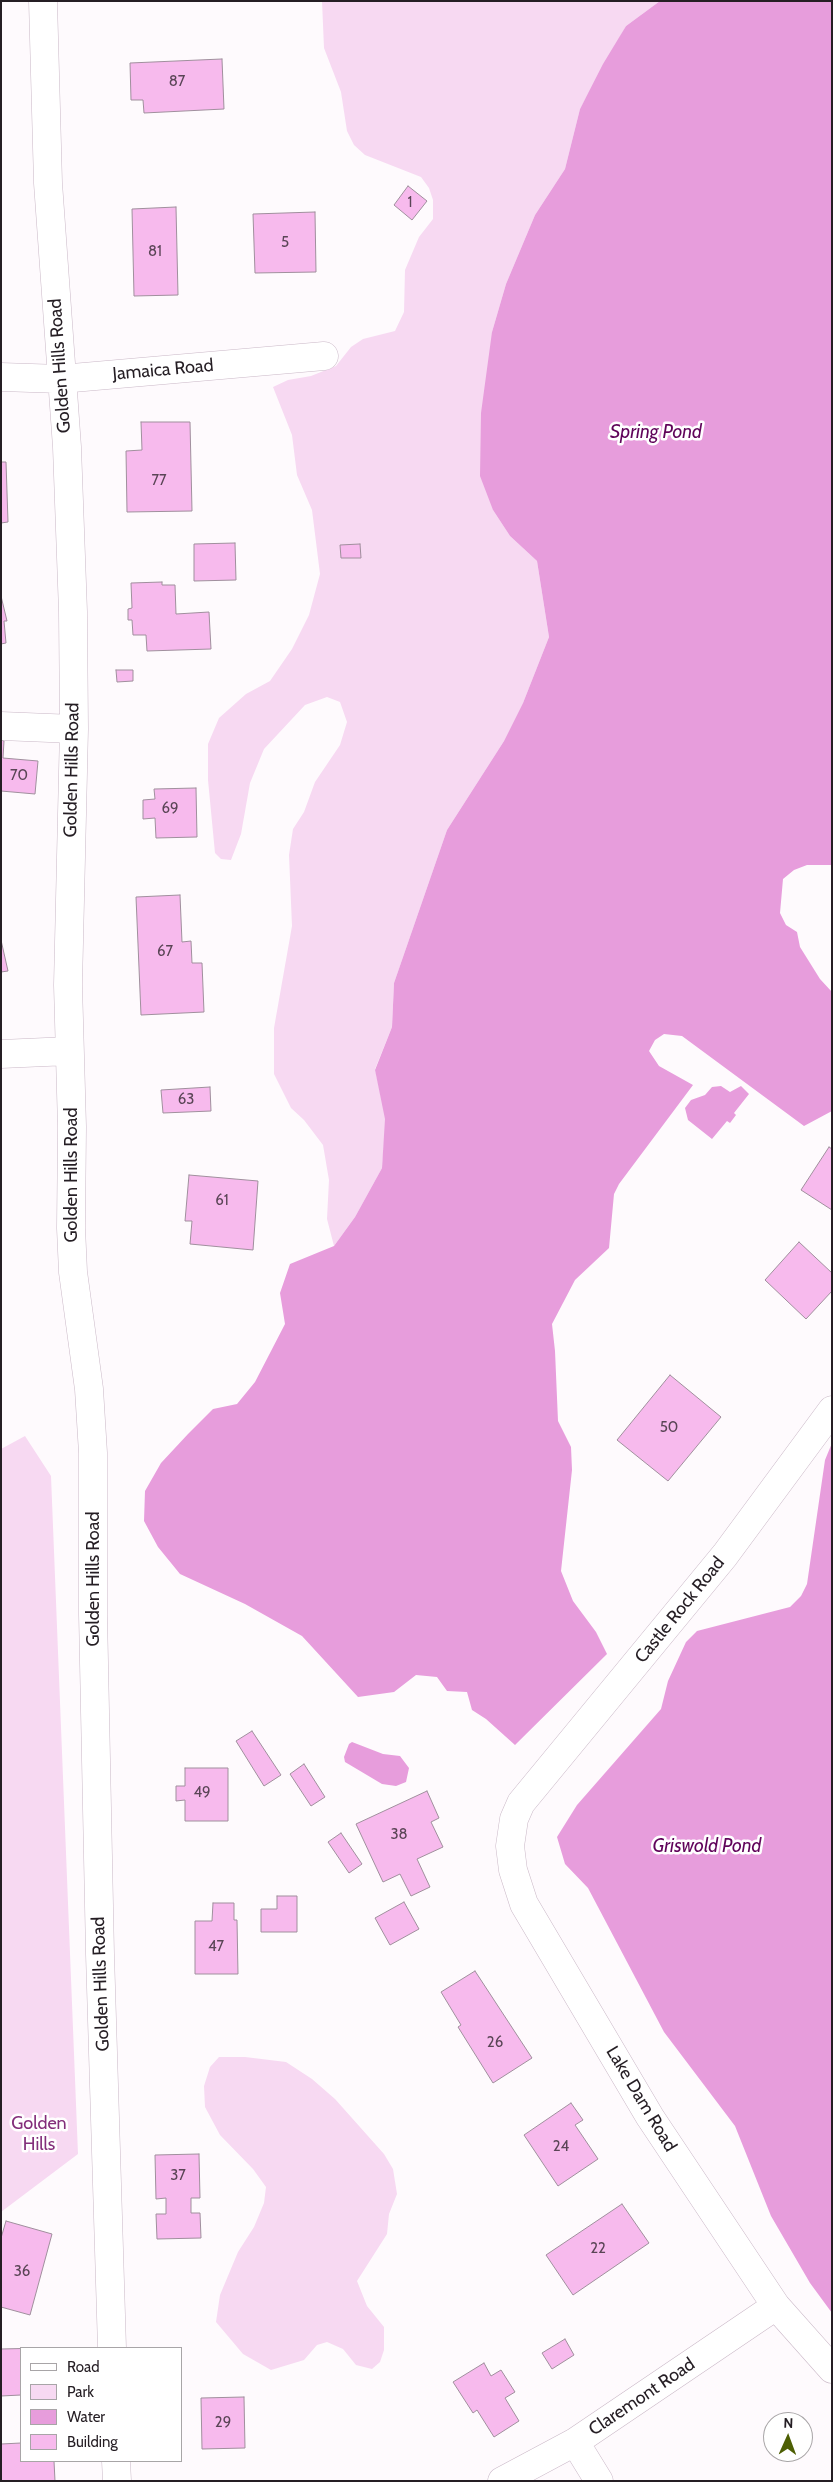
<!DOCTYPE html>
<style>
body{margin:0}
#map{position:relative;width:833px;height:2482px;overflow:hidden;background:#fefafd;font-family:Cabin,sans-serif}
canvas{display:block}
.frame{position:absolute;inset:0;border:2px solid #251e24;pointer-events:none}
.legend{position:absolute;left:20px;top:2347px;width:162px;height:115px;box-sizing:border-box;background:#fff;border:1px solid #a8a5a7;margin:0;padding:6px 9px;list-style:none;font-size:15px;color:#251e24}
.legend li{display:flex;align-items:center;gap:10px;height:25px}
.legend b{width:25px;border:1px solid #a8a5a7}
.north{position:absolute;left:763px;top:2412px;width:50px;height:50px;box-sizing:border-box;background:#fff;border:1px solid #a8a5a7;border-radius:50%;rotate:2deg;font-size:14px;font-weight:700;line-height:20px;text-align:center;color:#251e24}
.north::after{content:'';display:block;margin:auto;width:18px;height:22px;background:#4d5f04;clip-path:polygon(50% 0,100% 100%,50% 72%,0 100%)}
</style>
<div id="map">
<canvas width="833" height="2482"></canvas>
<div class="frame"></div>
<ul class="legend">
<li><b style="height:6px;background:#fff"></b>Road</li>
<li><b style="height:14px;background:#f7d9f2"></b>Park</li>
<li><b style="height:14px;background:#e79ddc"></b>Water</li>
<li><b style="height:14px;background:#f7baed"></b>Building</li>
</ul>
<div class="north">N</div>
</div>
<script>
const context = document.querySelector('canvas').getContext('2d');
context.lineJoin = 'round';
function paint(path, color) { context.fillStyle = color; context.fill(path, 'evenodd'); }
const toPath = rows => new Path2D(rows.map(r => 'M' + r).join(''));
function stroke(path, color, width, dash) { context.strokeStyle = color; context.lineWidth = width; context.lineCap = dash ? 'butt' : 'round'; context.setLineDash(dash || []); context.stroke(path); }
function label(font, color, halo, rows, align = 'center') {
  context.font = font + ' Cabin,sans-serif'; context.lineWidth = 5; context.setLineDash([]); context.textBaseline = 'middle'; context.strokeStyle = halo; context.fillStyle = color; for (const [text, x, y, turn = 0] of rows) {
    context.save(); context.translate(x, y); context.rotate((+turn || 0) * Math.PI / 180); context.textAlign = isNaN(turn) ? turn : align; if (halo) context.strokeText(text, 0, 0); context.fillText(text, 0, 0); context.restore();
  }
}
paint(toPath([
 [322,1,660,1,626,26,580,109,565,169,535,215,506,284,492,332,493,510,510,536,537,561,549,637,523,703,504,741,447,830,394,983,392,1027,375,1069,386,1119,382,1168,355,1217,334,1246,327,1219,329,1180,323,1145,304,1120,291,1108,274,1074,274,1028,292,926,289,855,293,829,304,812,315,782,340,745,347,722,340,702,327,697,305,705,264,749,250,783,241,834,231,860,221,859,215,853,208,780,208,744,219,718,246,694,270,681,292,649,309,615,320,574,312,510,297,475,292,435,273,387,288,380,311,376,336,366,351,347,363,339,395,331,404,312,405,270,419,237,433,219,433,200,429,188,421,177,365,155,354,145,347,131,341,92,324,48],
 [25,1436,51,1476,78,2154,1,2212,1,1449],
 [219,2057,245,2057,286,2062,312,2079,335,2099,384,2154,393,2169,397,2194,389,2214,387,2234,357,2281,367,2306,384,2327,384,2350,380,2362,372,2369,356,2365,343,2349,327,2342,317,2345,304,2360,271,2370,243,2354,216,2322,220,2295,238,2252,254,2227,264,2203,266,2187,253,2169,220,2135,205,2107,204,2086,210,2067]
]), '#f7d9f2');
paint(toPath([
 [660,1,832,1,832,865,807,865,794,870,783,879,780,913,786,925,797,932,800,947,820,979,832,992,832,1111,804,1126,682,1036,664,1034,655,1040,649,1051,659,1066,693,1085,619,1184,614,1194,609,1248,575,1280,552,1324,555,1351,558,1421,571,1447,572,1470,561,1571,573,1601,596,1632,607,1654,515,1745,486,1719,472,1710,467,1692,447,1691,437,1677,416,1675,394,1692,358,1697,302,1636,245,1604,180,1574,158,1547,144,1521,145,1491,161,1463,188,1434,213,1409,237,1404,255,1382,285,1324,280,1293,290,1264,334,1246,355,1217,382,1168,385,1119,375,1070,392,1027,394,983,447,830,504,741,523,703,549,637,537,561,510,536,493,510,480,476,481,413,492,332,506,284,535,215,565,169,580,109,603,64,626,26],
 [721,1086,730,1092,741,1086,749,1094,734,1113,736,1115,730,1123,727,1121,712,1139,688,1120,685,1108,691,1100,705,1095,712,1087],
 [832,1443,832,2313,810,2283,771,2216,735,2126,664,2032,588,1888,565,1864,557,1837,577,1805,661,1709,668,1681,686,1642,697,1631,790,1607,801,1596,807,1584,825,1460],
 [352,1742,383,1754,400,1756,409,1768,406,1782,396,1786,382,1784,345,1762,344,1757,349,1744]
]), '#e79ddc');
const building = toPath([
 [222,59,224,109,144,113,143,100,131,100,130,63,222,59],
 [408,186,427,201,412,220,394,205,408,186],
 [176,207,178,295,134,296,132,209,176,207],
 [315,212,316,272,255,273,253,214,315,212],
 [141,422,190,422,192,511,127,512,126,451,142,450,141,422],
 [1,462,6,462,8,522,1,523,1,462],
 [235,543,236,580,194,581,194,544,235,543],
 [360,544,361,558,341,558,340,545,360,544],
 [162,582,162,585,175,585,176,614,209,612,211,649,147,651,146,635,133,635,132,620,128,620,128,609,132,608,131,583,162,582],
 [1,596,7,621,4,621,6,643,1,644,1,596],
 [116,670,133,670,133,681,117,682,116,670],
 [1,740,4,741,3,758,38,761,35,794,1,791,1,740],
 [196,788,197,837,156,838,155,818,143,819,143,800,155,799,154,789,196,788],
 [180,895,182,942,191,941,192,963,202,963,204,1012,141,1015,136,897,180,895],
 [1,940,8,971,1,972,1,940],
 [210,1087,211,1111,163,1113,161,1090,210,1087],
 [829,1147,832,1149,832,1210,801,1190,829,1147],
 [189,1175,258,1181,253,1250,190,1244,192,1221,185,1221,189,1175],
 [799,1242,832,1273,832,1291,806,1319,765,1280,799,1242],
 [670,1375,721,1417,668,1481,617,1440,670,1375],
 [252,1731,281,1775,264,1786,236,1741,252,1731],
 [304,1764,325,1797,311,1806,290,1774,304,1764],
 [185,1768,228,1768,228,1821,185,1821,185,1800,176,1801,176,1786,185,1786,185,1768],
 [427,1791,439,1818,431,1822,443,1847,417,1859,430,1887,411,1896,400,1874,383,1882,356,1824,427,1791],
 [341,1833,362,1864,349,1873,328,1842,341,1833],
 [277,1896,297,1896,297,1932,261,1932,261,1909,277,1909,277,1896],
 [404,1902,419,1929,390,1945,375,1918,404,1902],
 [213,1903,234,1903,234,1920,237,1920,238,1974,195,1974,195,1921,212,1921,213,1903],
 [475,1971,532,2058,493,2083,458,2027,461,2025,441,1992,475,1971],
 [571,2103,583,2120,575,2125,598,2159,558,2186,524,2135,571,2103],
 [199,2154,200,2198,191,2198,191,2213,200,2213,201,2238,157,2239,156,2214,166,2214,166,2198,156,2199,155,2155,199,2154],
 [622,2204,649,2243,573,2295,546,2255,622,2204],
 [6,2221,52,2234,30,2315,1,2307,1,2238,6,2221],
 [565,2339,574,2355,552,2369,542,2353,565,2339],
 [21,2348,21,2395,1,2396,1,2349,42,2348,21,2348],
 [484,2363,491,2376,501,2370,515,2392,505,2398,519,2421,494,2437,477,2410,473,2413,453,2382,484,2363],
 [244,2397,245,2448,202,2449,201,2398,244,2397],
 [21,2443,21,2461,54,2461,55,2481,1,2481,1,2444,21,2443]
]);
paint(building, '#f7baed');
stroke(building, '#a08f9d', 1);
const street = toPath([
 [43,1,48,183,67,447,73,612,74,729,68,985,72,1127,71,1228,73,1272,89,1389,93,1453,93,1614,100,1954,112,2348],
 [1,377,61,379,324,356],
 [1,726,74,729],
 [1,1054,69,1051],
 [832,1410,725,1555,521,1803,514,1819,510,1846,513,1870,524,1904,650,2117,776,2306,832,2369],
 [575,2442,599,2481],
 [116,2461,117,2481],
 [502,2481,575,2442,776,2306]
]);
stroke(street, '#cab8c7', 29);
stroke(street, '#fff', 28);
label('15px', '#5a4556', null, [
 ["87",177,82],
 ["1",410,203],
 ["5",285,243],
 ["81",155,252],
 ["77",159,481],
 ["70",19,776],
 ["69",170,809],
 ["67",165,952],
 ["63",186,1100],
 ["61",222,1201],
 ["50",669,1428],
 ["49",202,1793],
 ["38",399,1835],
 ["47",216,1947],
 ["26",495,2043],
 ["24",561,2147],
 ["37",178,2176],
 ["22",598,2249],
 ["36",22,2272],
 ["29",223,2423]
]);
label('18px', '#251e24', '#fff', [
 ["Golden Hills Road",60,366,-94],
 ["Jamaica Road",163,370,-5],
 ["Golden Hills Road",72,770,-89],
 ["Golden Hills Road",72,1175,-90],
 ["Golden Hills Road",94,1579,-90],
 ["Castle Rock Road",680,1610,-51],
 ["Golden Hills Road",101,1984,-92],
 ["Lake Dam Road",641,2099,59],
 ["Claremont Road",642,2397,-34]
]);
label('18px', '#832e7b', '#fff', [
 ["Golden",39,2124],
 ["Hills",39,2145]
]);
label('italic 19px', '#60045a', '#fff', [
 ["Spring Pond",656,432],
 ["Griswold Pond",707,1846]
]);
</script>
